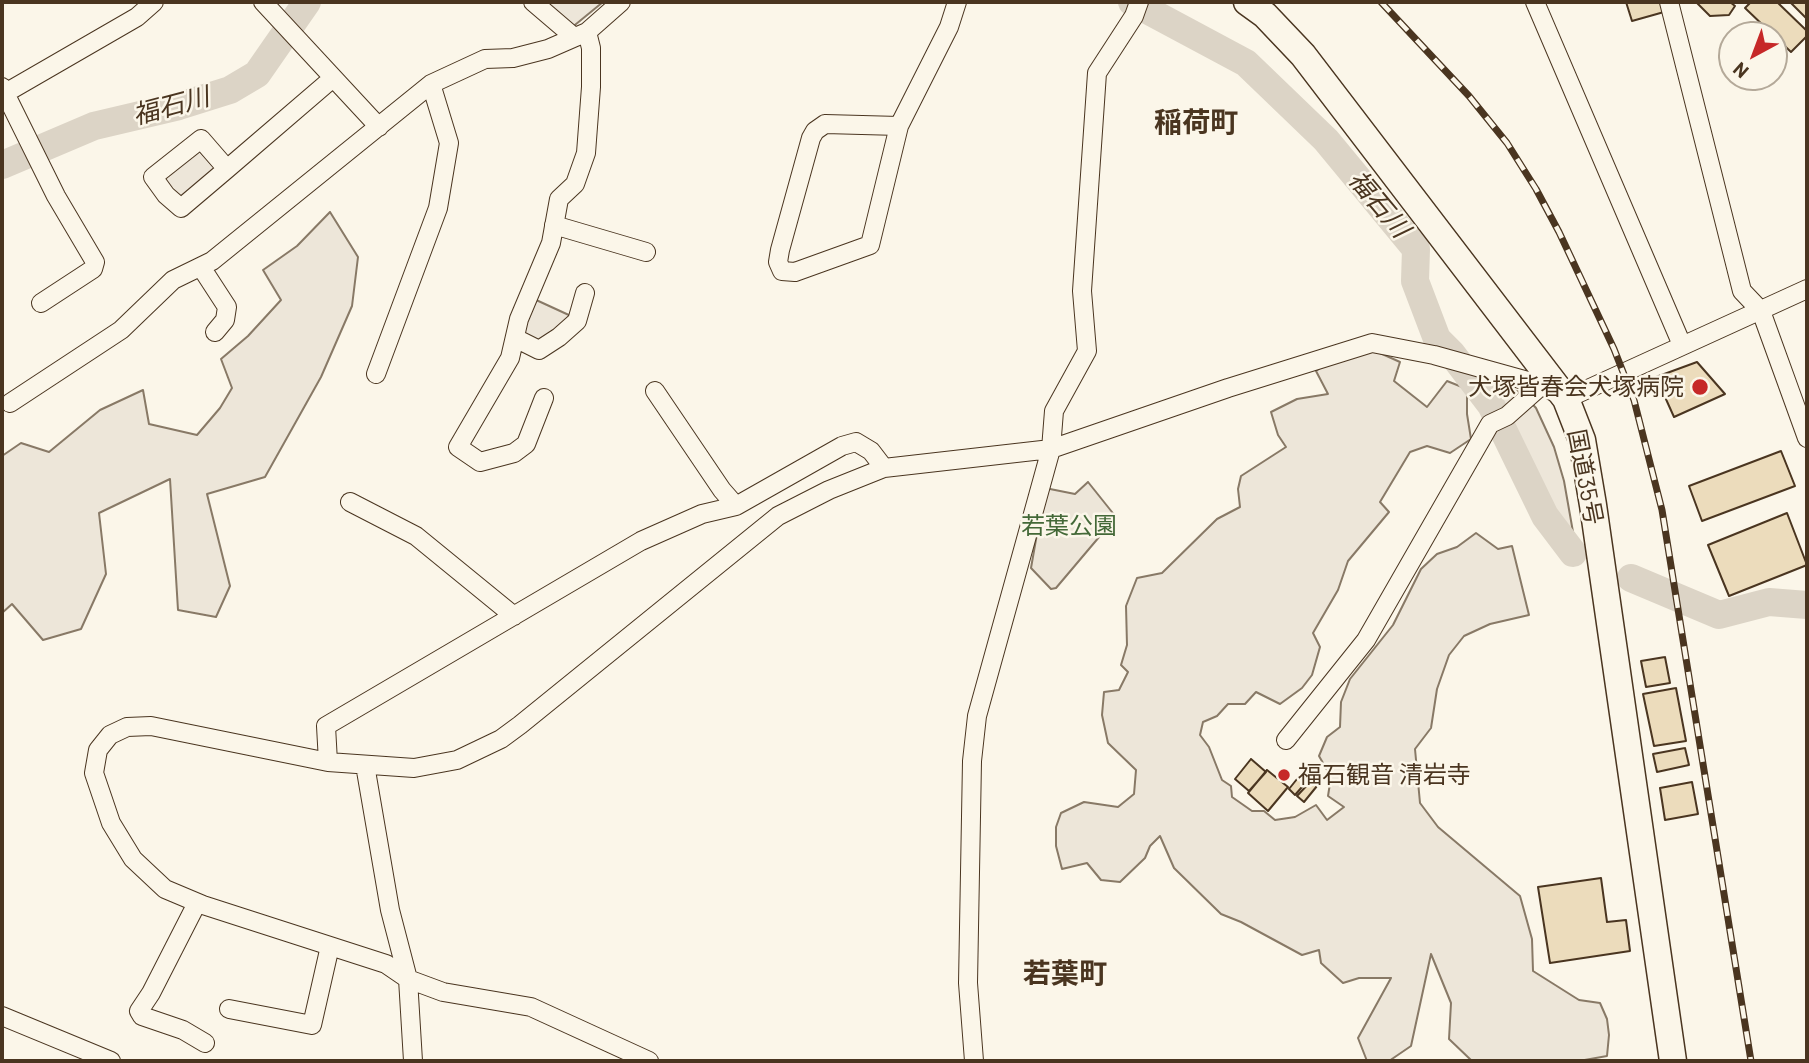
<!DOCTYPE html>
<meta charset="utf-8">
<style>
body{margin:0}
#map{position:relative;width:1809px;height:1063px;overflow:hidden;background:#fbf6e9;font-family:Barlow,sans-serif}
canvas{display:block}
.frame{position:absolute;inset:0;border:4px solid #4a3520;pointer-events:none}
.north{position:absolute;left:1718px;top:21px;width:70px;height:70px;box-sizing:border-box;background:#fbf6e9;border:2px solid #b4a999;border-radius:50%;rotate:221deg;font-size:19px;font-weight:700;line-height:28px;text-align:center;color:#4a3520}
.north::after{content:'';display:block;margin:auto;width:24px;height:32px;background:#c62828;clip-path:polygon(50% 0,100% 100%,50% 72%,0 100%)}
</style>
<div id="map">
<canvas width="1809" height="1063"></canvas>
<div class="frame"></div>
<div class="north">N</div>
</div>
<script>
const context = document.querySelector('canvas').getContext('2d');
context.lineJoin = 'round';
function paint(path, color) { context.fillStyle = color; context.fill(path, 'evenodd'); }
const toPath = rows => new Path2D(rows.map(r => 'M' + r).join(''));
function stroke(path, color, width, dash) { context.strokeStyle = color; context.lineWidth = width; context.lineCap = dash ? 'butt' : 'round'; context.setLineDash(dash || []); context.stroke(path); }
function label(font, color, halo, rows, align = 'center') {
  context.font = font + ' Barlow,"Noto Sans JP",sans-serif'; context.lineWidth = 5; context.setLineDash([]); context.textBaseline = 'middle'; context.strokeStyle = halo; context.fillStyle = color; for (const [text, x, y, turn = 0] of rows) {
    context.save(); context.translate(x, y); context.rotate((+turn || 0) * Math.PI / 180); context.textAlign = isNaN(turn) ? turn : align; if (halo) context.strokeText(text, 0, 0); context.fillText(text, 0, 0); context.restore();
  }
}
const green = toPath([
 [541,2,603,2,570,29,541,2],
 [196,147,216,169,181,202,163,181,163,173,196,147],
 [330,212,358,257,352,306,321,377,265,477,207,494,230,586,216,617,178,610,170,479,99,513,106,574,81,629,43,640,12,604,2,613,2,456,21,443,49,452,100,410,143,390,149,424,197,435,220,408,232,388,221,359,248,336,281,300,263,270,297,246,330,212],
 [534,299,571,316,540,343,520,332,534,299],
 [1371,349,1400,362,1394,381,1427,407,1447,381,1467,389,1467,414,1471,439,1450,453,1427,446,1410,452,1380,502,1389,512,1348,561,1338,590,1313,633,1320,647,1312,675,1302,688,1280,704,1256,692,1245,704,1228,704,1217,716,1203,722,1200,735,1209,747,1222,780,1231,786,1232,797,1252,811,1264,811,1275,820,1295,817,1316,805,1327,820,1344,807,1328,796,1331,777,1319,756,1327,737,1340,727,1341,702,1350,679,1393,625,1421,569,1437,554,1457,547,1476,533,1498,549,1512,546,1529,615,1490,624,1464,636,1449,655,1437,689,1431,728,1415,749,1420,803,1438,827,1520,896,1532,939,1533,971,1579,1000,1600,1003,1607,1019,1609,1035,1607,1056,1579,1061,1472,1061,1449,1039,1451,1003,1431,954,1411,1046,1389,1061,1367,1061,1358,1038,1391,978,1359,978,1343,983,1321,963,1319,950,1302,955,1241,922,1221,914,1174,868,1160,836,1150,846,1145,858,1120,882,1101,880,1087,863,1062,869,1056,846,1056,827,1061,813,1084,802,1118,807,1134,794,1136,770,1108,743,1102,715,1104,692,1119,690,1128,672,1121,665,1127,645,1126,606,1137,578,1162,573,1217,519,1240,507,1238,489,1241,476,1286,447,1278,435,1271,412,1297,399,1328,394,1316,371,1330,361,1371,349],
 [1491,382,1522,393,1536,408,1554,447,1564,481,1576,549,1569,549,1485,383,1491,382],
 [1088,482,1116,517,1056,588,1051,589,1031,568,1045,488,1075,494,1088,482]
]);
paint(green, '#ede6d9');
stroke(green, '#887966', 2);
stroke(toPath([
 [1132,2,1246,63,1326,140,1416,249,1415,281,1437,339,1452,354,1491,405,1545,516,1573,553],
 [2,165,94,126,179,106,230,90,257,74,307,2],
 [1631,578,1719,615,1769,602,1807,605]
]), '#dcd4c6', 28);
const building = toPath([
 [1626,2,1661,2,1664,12,1632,21,1626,2],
 [1696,2,1730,2,1735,6,1729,15,1710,16,1696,2],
 [1751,2,1777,2,1807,31,1807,36,1791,52,1745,8,1751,2],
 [1790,2,1807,2,1807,19,1790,2],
 [1697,362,1725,394,1674,417,1656,377,1697,362],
 [1781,451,1795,486,1702,521,1689,486,1781,451],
 [1787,513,1807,565,1729,596,1708,545,1787,513],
 [1665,657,1670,683,1646,687,1641,661,1665,657],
 [1676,688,1686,741,1654,746,1643,694,1676,688],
 [1685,748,1689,765,1657,772,1653,754,1685,748],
 [1251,759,1266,772,1249,791,1235,779,1251,759],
 [1267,770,1288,787,1268,811,1248,793,1267,770],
 [1301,774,1308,780,1295,795,1289,789,1301,774],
 [1311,781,1317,786,1304,802,1297,796,1311,781],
 [1692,782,1698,814,1665,820,1660,788,1692,782],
 [1601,878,1607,922,1626,920,1630,951,1550,963,1538,887,1601,878]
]);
paint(building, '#ecdcbc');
stroke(building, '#4a3520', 2);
const minor = toPath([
 [263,2,379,127],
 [533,2,574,37],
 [1535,2,1682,345],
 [1669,2,1742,291,1761,311,1807,438],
 [2,87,56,196,95,262,93,269,41,303],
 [2,95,137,17,154,2],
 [825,124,899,126,870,245,795,272,782,271,778,262,780,250,811,138,815,131,825,124],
 [899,126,949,27,957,2],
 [227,169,201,139,153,177,166,195,181,208,227,169,333,78],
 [554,225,646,252],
 [201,267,227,307,225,320,215,332],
 [515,338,539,350,559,337,577,321,585,293],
 [376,374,438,208,449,143,431,84],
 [655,391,722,490,736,506],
 [544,398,526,444,514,453,480,462,458,447,510,358,519,319,551,243,559,199,575,184,586,153,591,87,591,48,587,32],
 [10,403,121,330,173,280,212,261,431,84,485,59,513,58,548,49,587,32,621,2],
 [350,502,416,536,514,616],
 [1286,740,1366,640,1490,424,1507,416,1542,385],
 [328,762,326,726,641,541,702,514,736,506,842,446,856,442,871,451,884,468],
 [365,765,390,910,408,979,413,1061],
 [197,903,151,993,139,1011,142,1016,183,1030,205,1043],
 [229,1009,312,1025,330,946],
 [2,1016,111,1061],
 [649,1061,531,1007,443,992,408,979,386,964,203,905,165,889,133,859,111,823,94,773,98,750,110,735,127,727,151,726,328,762,414,768,457,760,501,739,520,725,778,516,829,490,884,468,1051,449,1228,388,1372,343,1434,355,1542,385,1566,399,1807,289],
 [974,1061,968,983,972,761,977,716,1051,449,1054,411,1087,351,1082,291,1097,73,1134,16,1139,2]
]);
const highway = toPath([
 [1247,2,1265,15,1303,55,1566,399,1582,440,1593,505,1673,1061]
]);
stroke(minor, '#4a3520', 20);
stroke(highway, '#4a3520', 29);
stroke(minor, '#fbf6e9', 18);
stroke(highway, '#fbf6e9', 26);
const rail = toPath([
 [1381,2,1469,96,1507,143,1536,189,1559,232,1614,349,1634,400,1662,510,1751,1061]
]);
stroke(rail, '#4a3520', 7);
stroke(rail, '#fbf6e9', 4.5, [13]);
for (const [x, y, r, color] of [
 [1700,387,9,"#c62828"],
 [1284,775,7,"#c62828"]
]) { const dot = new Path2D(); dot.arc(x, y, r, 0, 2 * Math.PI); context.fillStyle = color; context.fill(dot); stroke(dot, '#fbf6e9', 2.5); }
label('24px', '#4a3520', '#fbf6e9', [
 ["犬塚皆春会犬塚病院",1684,387],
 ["福石観音 清岩寺",1298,775,"left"]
], 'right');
label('24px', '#4a3520', '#fbf6e9', [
 ["国道35号",1585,477,79]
]);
label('24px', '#436837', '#fbf6e9', [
 ["若葉公園",1069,526]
]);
label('italic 26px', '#4a3520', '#fbf6e9', [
 ["福石川",171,106,-15],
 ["福石川",1379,204,50]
]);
label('bold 28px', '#4a3520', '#fbf6e9', [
 ["稲荷町",1196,123],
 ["若葉町",1065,974]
]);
</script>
